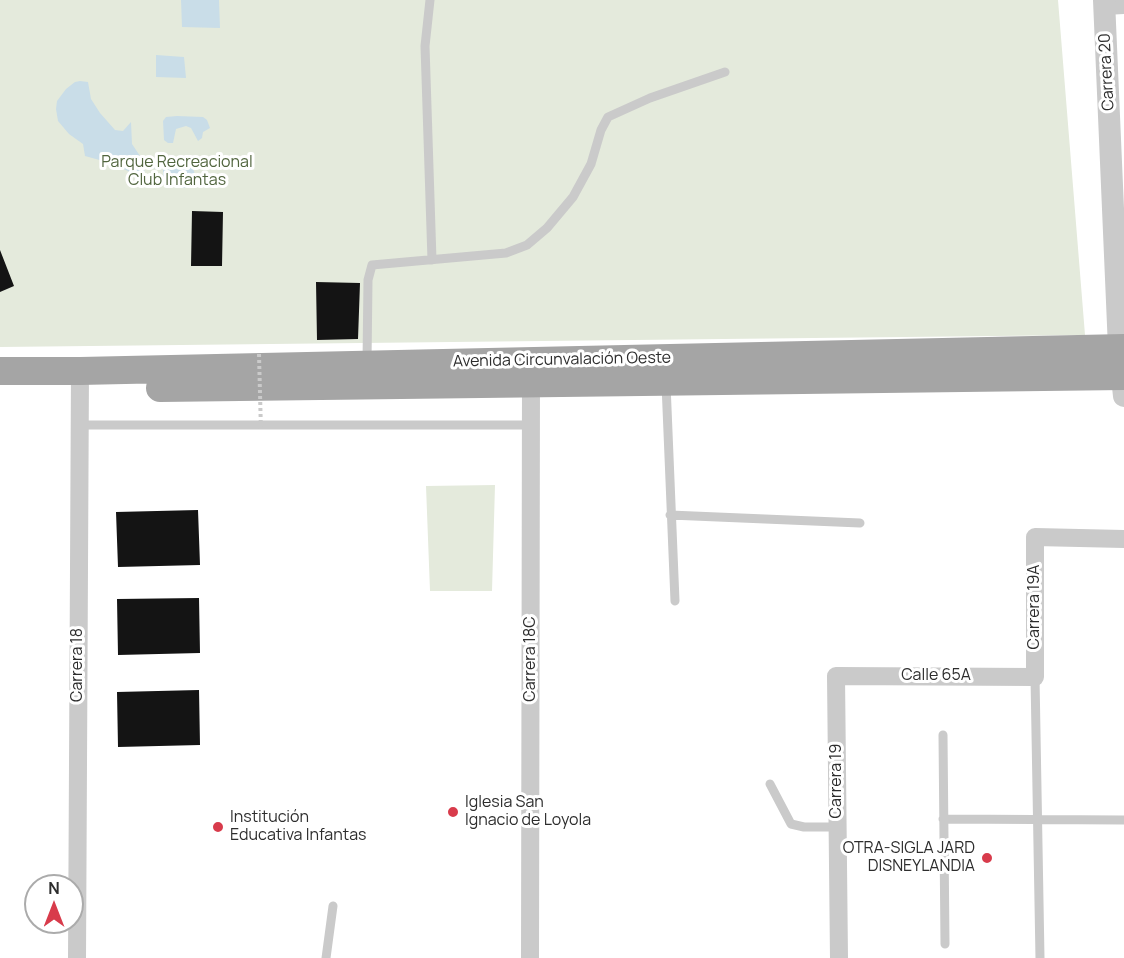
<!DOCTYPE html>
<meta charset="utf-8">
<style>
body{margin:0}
#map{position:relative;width:1124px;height:958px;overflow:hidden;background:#fff;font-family:Manrope,sans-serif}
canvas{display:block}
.north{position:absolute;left:24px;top:874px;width:60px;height:60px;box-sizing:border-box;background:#fff;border:2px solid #ababab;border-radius:50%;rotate:0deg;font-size:16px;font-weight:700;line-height:24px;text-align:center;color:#2d2d2d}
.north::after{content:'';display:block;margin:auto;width:21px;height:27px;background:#d83b4b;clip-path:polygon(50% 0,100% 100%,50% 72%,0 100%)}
</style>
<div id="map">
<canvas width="1124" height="958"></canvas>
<div class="north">N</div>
</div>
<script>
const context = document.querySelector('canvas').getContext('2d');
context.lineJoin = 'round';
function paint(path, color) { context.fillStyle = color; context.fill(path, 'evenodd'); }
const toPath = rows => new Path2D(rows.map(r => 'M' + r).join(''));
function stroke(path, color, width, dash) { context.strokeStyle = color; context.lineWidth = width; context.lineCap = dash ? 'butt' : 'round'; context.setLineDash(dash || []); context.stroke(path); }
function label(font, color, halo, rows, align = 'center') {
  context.font = font + ' Manrope,sans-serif'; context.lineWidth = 6; context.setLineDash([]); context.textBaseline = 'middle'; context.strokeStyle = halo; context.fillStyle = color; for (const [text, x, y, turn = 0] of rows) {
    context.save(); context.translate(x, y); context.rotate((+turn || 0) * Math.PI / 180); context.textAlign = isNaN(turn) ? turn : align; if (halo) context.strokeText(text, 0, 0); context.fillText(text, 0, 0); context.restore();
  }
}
paint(toPath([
 [0,0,1058,0,1085,335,0,347],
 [495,485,492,591,430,591,426,486]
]), '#e4eadc');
paint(toPath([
 [181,0,219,0,220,28,182,27],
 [156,55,184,57,186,78,156,77],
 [80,81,88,82,91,99,100,113,115,130,123,131,131,122,132,144,140,156,156,169,143,165,146,177,143,179,124,169,111,167,103,161,85,156,83,144,69,134,58,121,56,109,57,101,66,89,75,82],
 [177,116,203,117,207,120,210,128,203,132,202,138,198,141,191,128,186,126,176,129,173,143,168,143,164,140,163,121,166,117],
 [179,161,187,161,194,171,196,183,184,188,177,185,166,188,163,181,163,164]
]), '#c9dde8');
paint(toPath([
 [192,211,223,212,222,266,191,266],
 [0,250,14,286,0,292],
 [316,282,360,283,358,339,317,340],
 [198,510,200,565,118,567,116,512],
 [199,598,200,653,118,655,117,599],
 [199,690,200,745,118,747,117,692]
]), '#141414');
stroke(toPath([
 [430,0,425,46,432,260],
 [367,362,368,280,372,265,506,253,527,245,547,228,573,197,591,164,601,130,608,117,650,98,725,72],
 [666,384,675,601],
 [79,425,531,425],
 [670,515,860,523],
 [1035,677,1040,958],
 [943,735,945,944],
 [770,784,791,824,804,827,837,827],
 [943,819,1124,820],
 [326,958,333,906]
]), '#cacaca', 9);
stroke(toPath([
 [1104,6,1124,5],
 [77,958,80,371],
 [530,958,531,375],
 [839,958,836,676,1035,677,1035,537,1124,539]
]), '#cacaca', 18);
stroke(toPath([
 [1104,0,1119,348,1124,396]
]), '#cacaca', 22);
stroke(toPath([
 [0,371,80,371,1124,348],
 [160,388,1124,376]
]), '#a5a5a5', 28);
stroke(toPath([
 [259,354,261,432]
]), '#cacaca', 4, [3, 3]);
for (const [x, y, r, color] of [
 [453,812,6,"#d83b4b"],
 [218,827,6,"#d83b4b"],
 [987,858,6,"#d83b4b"]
]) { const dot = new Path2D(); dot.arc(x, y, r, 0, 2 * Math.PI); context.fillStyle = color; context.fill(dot); stroke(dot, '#fff', 2); }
label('16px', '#2d2d2d', '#fff', [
 ["Carrera 20",1107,72,-93],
 ["Avenida Circunvalación Oeste",562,360,-1],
 ["Carrera 19A",1035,607,-90],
 ["Carrera 18C",531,659,-90],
 ["Carrera 18",78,665,-90],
 ["Calle 65A",936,676],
 ["Carrera 19",837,781,-90]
]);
label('16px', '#51653e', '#fff', [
 ["Parque Recreacional",177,163],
 ["Club Infantas",177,181]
]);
label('16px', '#2d2d2d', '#fff', [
 ["Iglesia San",465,803],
 ["Ignacio de Loyola",465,821],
 ["Institución",230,818],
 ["Educativa Infantas",230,836],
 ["OTRA-SIGLA JARD",975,849,"right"],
 ["DISNEYLANDIA",975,867,"right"]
], 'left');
</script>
